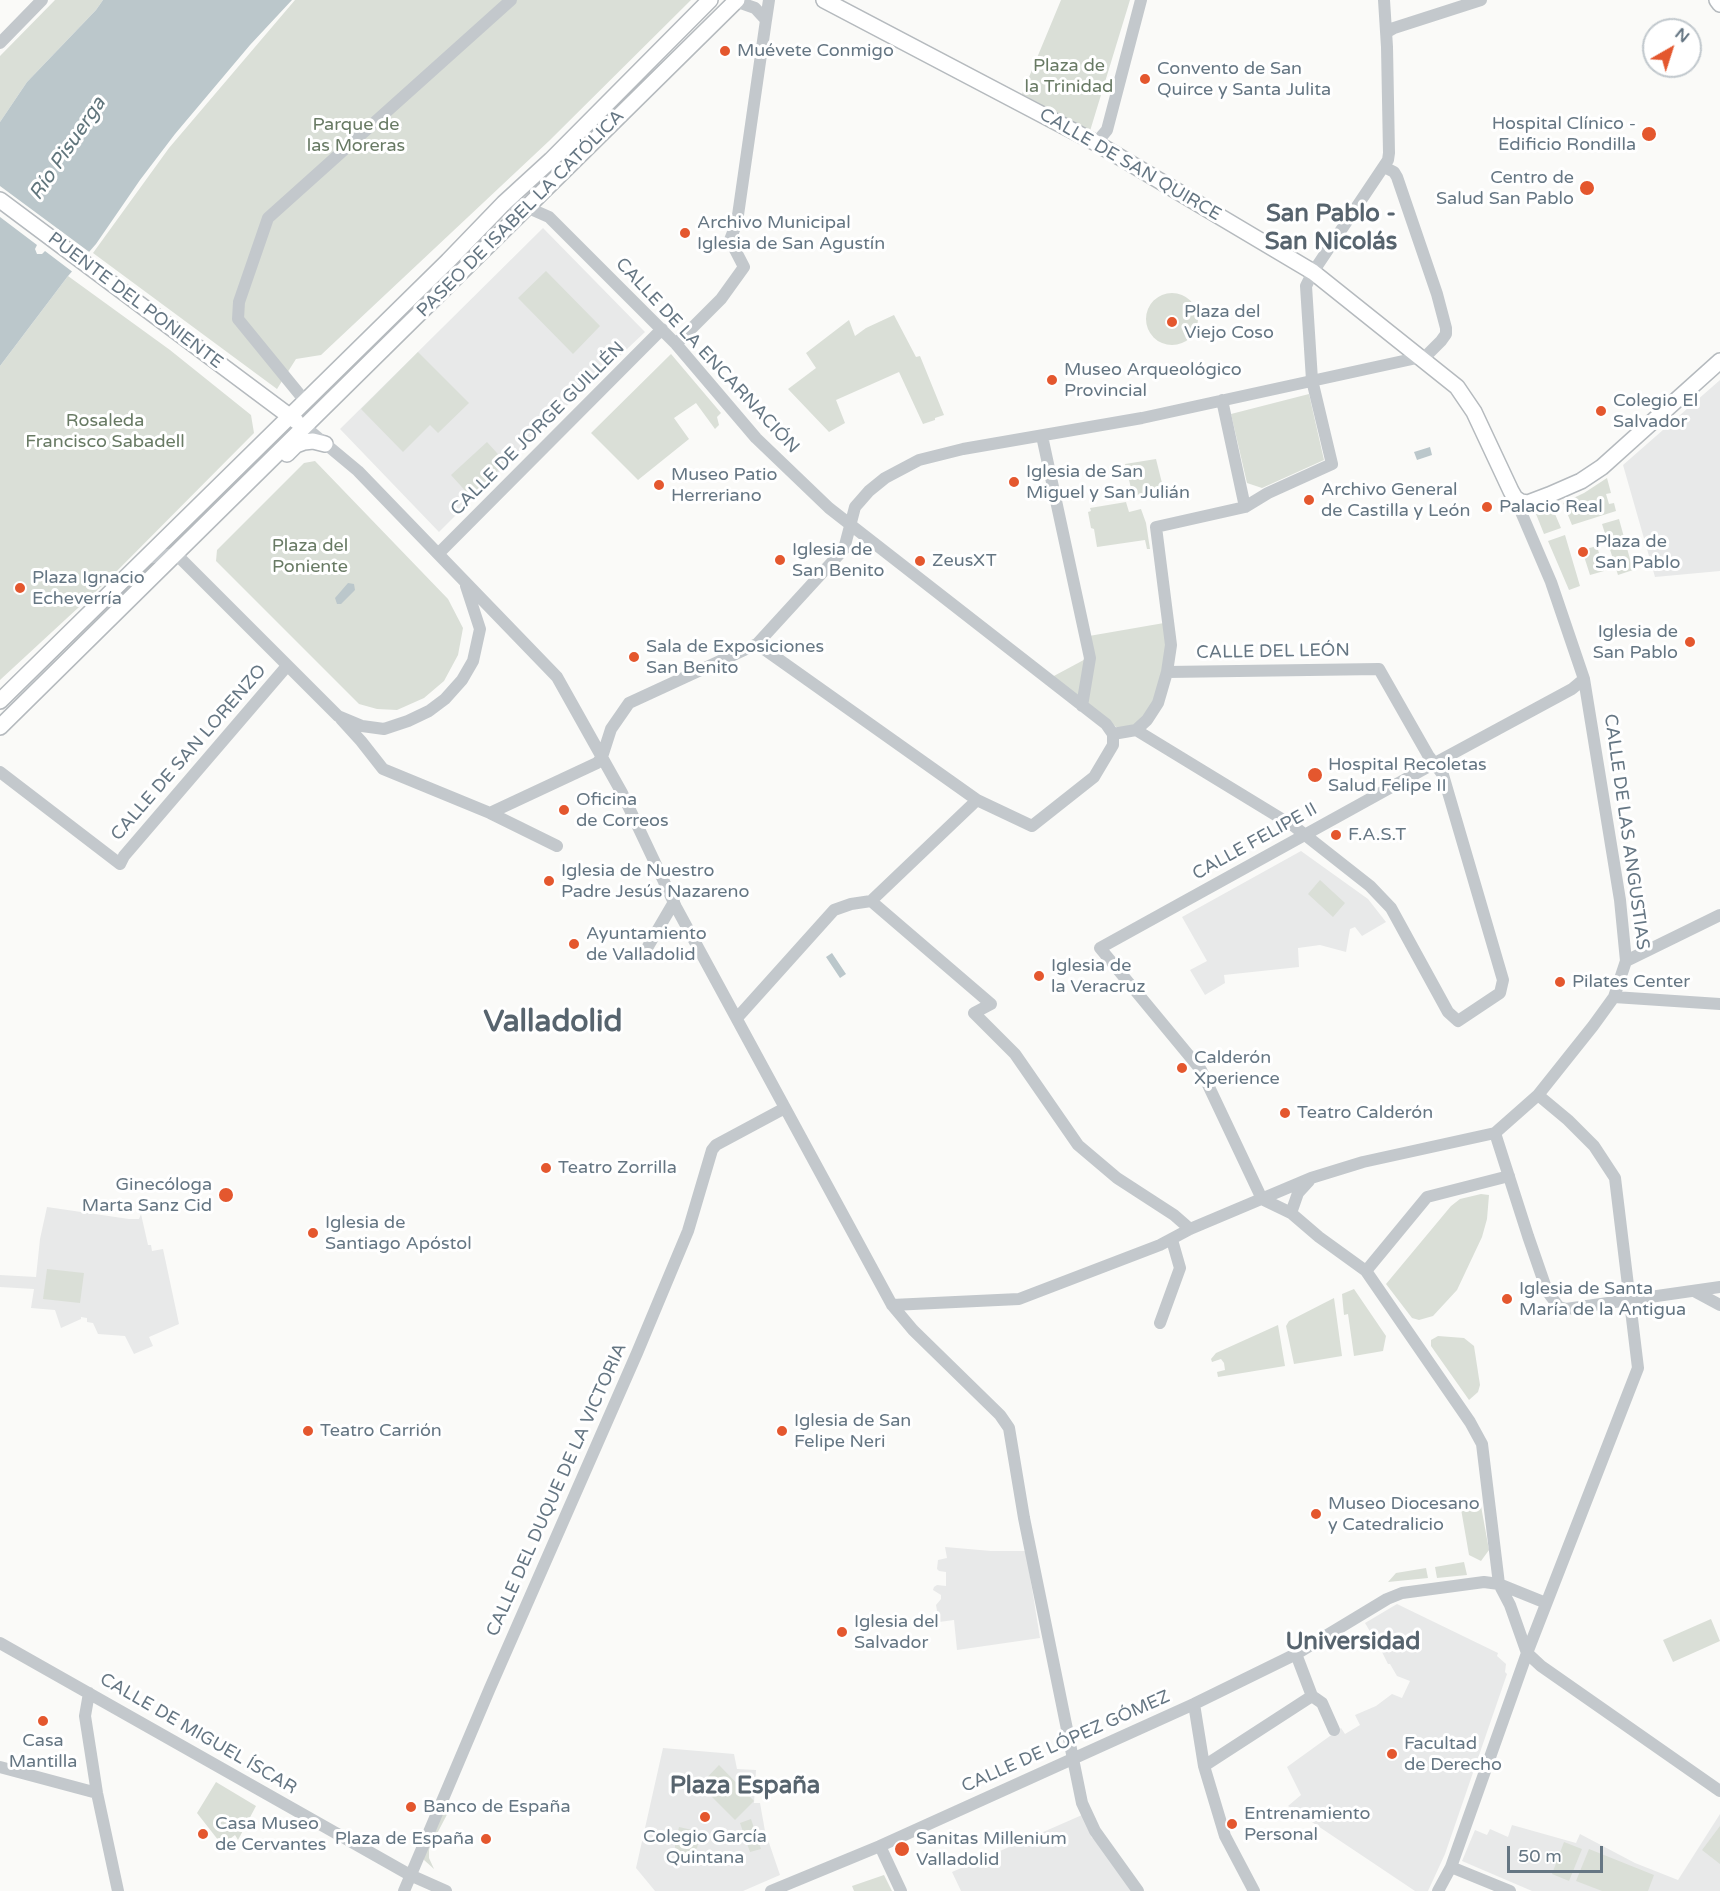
<!DOCTYPE html>
<meta charset="utf-8">
<style>
body{margin:0}
#map{position:relative;width:1720px;height:1891px;overflow:hidden;background:#fafaf8;font-family:"Varela Round",sans-serif}
canvas{display:block}
.north{position:absolute;left:1642px;top:18px;width:60px;height:60px;box-sizing:border-box;background:#fff;border:2px solid #c1c8cd;border-radius:50%;rotate:39deg;font-size:16px;font-weight:700;line-height:24px;text-align:center;color:#657683}
.north::after{content:'';display:block;margin:auto;width:21px;height:27px;background:#e4572e;clip-path:polygon(50% 0,100% 100%,50% 72%,0 100%)}
.scale{position:absolute;left:1507px;top:1846px;width:96px;height:27px;box-sizing:border-box;border:3px solid #657683;border-top:0;padding-left:8px;font-size:18px;line-height:21px;white-space:nowrap;color:#657683;-webkit-text-stroke:4px #fff;paint-order:stroke}
</style>
<div id="map">
<canvas width="1720" height="1891"></canvas>
<div class="north">N</div>
<div class="scale">50 m</div>
</div>
<script>
const context = document.querySelector('canvas').getContext('2d');
context.lineJoin = 'round';
function paint(path, color) { context.fillStyle = color; context.fill(path, 'evenodd'); }
const toPath = rows => new Path2D(rows.map(r => 'M' + r).join(''));
function stroke(path, color, width, dash) { context.strokeStyle = color; context.lineWidth = width; context.lineCap = dash ? 'butt' : 'round'; context.setLineDash(dash || []); context.stroke(path); }
function label(font, color, halo, rows, align = 'center') {
  context.font = font + ' "Varela Round",sans-serif'; context.lineWidth = 6; context.setLineDash([]); context.textBaseline = 'middle'; context.strokeStyle = halo; context.fillStyle = color; for (const [text, x, y, turn = 0] of rows) {
    context.save(); context.translate(x, y); context.rotate((+turn || 0) * Math.PI / 180); context.textAlign = isNaN(turn) ? turn : align; if (halo) context.strokeText(text, 0, 0); context.fillText(text, 0, 0); context.restore();
  }
}
paint(toPath([
 [543,228,645,332,542,429,439,532,340,429],
 [1720,380,1720,571,1655,577,1623,465],
 [1301,851,1368,899,1386,922,1362,936,1355,927,1350,929,1346,952,1320,945,1298,948,1299,967,1224,975,1225,983,1205,995,1190,970,1207,961,1182,917],
 [47,1207,129,1219,139,1219,141,1214,148,1245,151,1245,152,1251,163,1249,179,1324,149,1337,153,1346,134,1354,125,1336,98,1334,93,1323,87,1322,87,1318,81,1317,81,1319,61,1328,55,1310,31,1308,34,1289,0,1287,0,1275,36,1277,40,1239],
 [945,1547,991,1551,1026,1551,1040,1638,957,1650,954,1620,939,1622,936,1605,941,1599,941,1595,933,1590,934,1587,937,1585,946,1586,946,1572,939,1571,937,1569,938,1560,947,1558],
 [1397,1604,1498,1653,1497,1656,1506,1664,1505,1672,1507,1674,1445,1854,1428,1891,1415,1891,1288,1806,1301,1795,1287,1767,1341,1728,1345,1734,1360,1725,1355,1715,1376,1706,1392,1694,1402,1698,1410,1681,1397,1676,1390,1664,1388,1664,1381,1650,1365,1623],
 [663,1748,734,1754,737,1769,756,1770,754,1803,760,1803,765,1831,780,1875,743,1891,655,1891,636,1868],
 [1720,1814,1720,1891,1532,1891,1462,1861,1475,1830,1487,1835,1490,1829,1508,1837,1512,1825,1576,1843,1580,1834,1635,1863,1678,1880],
 [1082,1815,1092,1838,1096,1839,1132,1891,961,1891,952,1872]
]), '#e8e9e9');
paint(toPath([
 [55,0,103,0,96,10,27,82,0,122,0,56],
 [295,0,691,0,549,141,321,355,296,359,277,389,93,253,169,148],
 [1061,0,1130,0,1090,131,1022,94],
 [546,271,600,326,573,354,518,298],
 [68,276,170,350,251,415,254,433,105,583,0,680,0,366],
 '1146 319a26 26 0 1 1 52 0a26 26 0 1 1-52 0Z',
 [894,315,916,357,920,356,944,415,935,418,935,420,923,424,899,372,836,400,845,423,829,432,788,389,816,368,806,353,849,320,855,336,866,328],
 [418,352,469,403,438,433,430,425,403,452,361,409],
 [671,354,721,413,717,417,719,425,715,429,696,403,674,418,689,439,638,480,591,433],
 [1309,394,1324,460,1262,488,1247,483,1231,414],
 [487,442,506,463,470,496,451,475],
 [1156,459,1164,491,1133,496,1125,464],
 [315,461,448,599,463,628,458,655,444,681,424,698,397,710,377,709,359,704,216,561,217,550,304,463],
 [1607,478,1611,493,1606,494,1609,504,1614,503,1616,511,1572,525,1563,503,1584,493],
 [1126,502,1129,512,1141,509,1146,523,1150,549,1147,549,1145,540,1097,547,1094,529,1091,528,1088,512,1091,511,1090,508],
 [1552,507,1561,528,1544,534,1536,514],
 [1619,519,1633,570,1618,575,1602,524],
 [1565,535,1580,586,1569,590,1548,541],
 [1597,546,1604,571,1590,575,1582,550],
 [1164,623,1167,658,1155,703,1135,727,1121,731,1083,700,1052,677,1093,655,1089,636],
 [1320,880,1345,903,1333,917,1308,894],
 [1481,1194,1489,1195,1487,1219,1482,1237,1457,1290,1433,1316,1419,1320,1412,1318,1386,1284,1451,1206,1460,1199],
 [47,1269,84,1273,80,1303,43,1299],
 [1354,1289,1386,1336,1383,1351,1354,1356,1348,1314,1344,1315,1342,1294],
 [1334,1298,1342,1356,1294,1364,1286,1326,1289,1321],
 [1278,1325,1285,1366,1218,1377,1217,1372,1225,1370,1224,1363,1221,1359,1212,1362,1211,1359,1216,1353],
 [1438,1336,1464,1338,1474,1346,1480,1385,1478,1392,1469,1400,1431,1346,1431,1340],
 [1481,1506,1489,1550,1481,1561,1469,1555,1461,1509],
 [1464,1562,1467,1575,1437,1578,1435,1567],
 [1426,1568,1428,1578,1388,1582,1396,1573],
 [1711,1619,1720,1641,1673,1662,1663,1640],
 [719,1765,754,1801,735,1820,700,1785],
 [216,1782,256,1806,238,1840,235,1835,222,1845,197,1813],
 [446,1798,453,1803,429,1849,429,1858,434,1869,424,1860,423,1854],
 [751,1819,761,1849,750,1852,740,1823],
 [1720,1826,1720,1864,1702,1850],
 [679,1827,701,1832,697,1848,683,1862,675,1853,675,1844],
 [1564,1842,1582,1849,1569,1881,1552,1874],
 [1589,1849,1654,1875,1648,1891,1602,1891,1576,1881],
 [884,1875,892,1891,854,1891,852,1886]
]), '#dadfd7');
paint(toPath([
 [103,0,292,0,250,45,175,134,140,180,96,244,68,276,0,366,0,122,27,82,96,10],
 [1430,447,1432,455,1417,460,1414,452],
 [348,583,354,584,355,590,341,604,337,604,335,598],
 [832,953,846,974,840,978,826,957]
]), '#bbc7cb');
paint(toPath([
 [0,186,92,254,74,273,45,251,42,254,37,254,35,249,37,245,0,217]
]), '#fafaf8');
const major = toPath([
 [824,0,1096,143,1313,272,1457,387,1474,412,1511,491,1515,498,1521,502,1528,503,1549,495,1581,481,1602,467,1720,361],
 [1717,0,1720,4],
 [0,200,296,421],
 [287,454,296,445,304,442,313,441,325,444],
 [0,701,448,261,504,203,551,160,710,0],
 [0,727,737,0]
]);
stroke(major, '#b5babe', 18);
stroke(toPath([
 [766,20,769,0],
 [1387,32,1394,28,1481,0],
 [0,43,42,0],
 [1096,143,1107,130,1141,0],
 [504,203,524,206,549,217,676,344,756,438,829,508,1106,724,1113,734],
 [676,344,721,299,744,267,730,240,737,222,766,20,755,8,741,3],
 [1222,400,1245,507],
 [305,401,238,319,239,302,268,218,511,0],
 [304,426,358,471,557,677,622,793,676,907,892,1305,913,1330,1000,1415,1009,1428,1024,1518,1082,1803,1095,1831,1138,1891],
 [1042,436,1090,658,1082,706],
 [439,553,662,329],
 [145,558,176,554,338,716,362,726,384,729,408,721,429,711,445,699,462,680,473,661,480,629,466,586],
 [757,644,977,800,1032,826,1094,777,1113,745,1113,734],
 [341,719,361,741,383,769,490,813,557,846],
 [1136,730,1295,827,1370,886,1391,908,1448,1012,1458,1021,1500,993,1503,980,1443,775,1428,755,1379,669,1167,672],
 [1113,734,1136,730,1147,720,1158,703,1167,672,1171,645,1156,527,1245,507,1268,493,1332,464,1312,380,1306,286,1313,272,1388,160,1389,153,1387,47,1384,0],
 [0,772,120,864,124,856,287,666],
 [490,813,597,763,602,757,611,729,629,703,757,644,844,549,855,507,869,491,885,478,919,460,963,449,1142,418,1426,356,1441,341,1446,334,1446,328,1437,294,1397,177,1394,172,1384,167],
 [871,901,991,1004,974,1013,1015,1054,1078,1145,1117,1178,1174,1215,1190,1229],
 [871,901,977,800],
 [643,955,674,902],
 [1626,961,1720,915],
 [1614,997,1720,1004],
 [737,1018,834,910,851,904,871,901],
 [1495,1133,1528,1236,1547,1291,1559,1307,1566,1309,1720,1287],
 [1262,1199,1201,1070,1100,948,1424,769,1572,689,1584,679],
 [1262,1199,1291,1213,1319,1237,1366,1271,1470,1422,1482,1444,1499,1584,1510,1605,1527,1653,1541,1666,1720,1791],
 [1291,1213,1298,1193,1309,1181],
 [1366,1271,1427,1197,1509,1176],
 [1694,1291,1720,1305],
 [892,1305,1019,1299,1160,1245,1190,1229,1311,1178,1363,1162,1495,1133,1538,1095,1593,1026,1614,997,1626,961,1620,900,1584,679,1551,582,1515,498],
 [1160,1323,1180,1268,1172,1240],
 [0,1643,410,1875,446,1891],
 [1296,1654,1312,1696,1322,1703,1334,1730],
 [89,1693,85,1716,97,1793,118,1891],
 [1194,1704,1204,1766,1225,1836,1254,1891],
 [1204,1766,1312,1696],
 [0,1767,97,1793],
 [880,1846,901,1891],
 [1451,1867,1510,1891],
 [404,1891,490,1688,637,1353,688,1231,712,1150,716,1145,785,1108],
 [771,1891,880,1846,1194,1704,1296,1654,1387,1599,1402,1593,1484,1582,1499,1584,1546,1603],
 [1438,1891,1451,1867,1527,1653,1638,1368,1615,1178,1594,1146,1568,1120,1538,1095]
]), '#c3c8cc', 12);
stroke(major, '#fff', 15);
for (const [x, y, r, color] of [
 [725,51,6,"#e4572e"],
 [1145,79,6,"#e4572e"],
 [1649,134,8,"#e4572e"],
 [1587,188,8,"#e4572e"],
 [685,233,6,"#e4572e"],
 [1172,322,6,"#e4572e"],
 [1052,380,6,"#e4572e"],
 [1601,411,6,"#e4572e"],
 [1014,482,6,"#e4572e"],
 [659,485,6,"#e4572e"],
 [1309,500,6,"#e4572e"],
 [1487,507,6,"#e4572e"],
 [1583,552,6,"#e4572e"],
 [780,560,6,"#e4572e"],
 [920,561,6,"#e4572e"],
 [20,588,6,"#e4572e"],
 [1690,642,6,"#e4572e"],
 [634,657,6,"#e4572e"],
 [1315,775,8,"#e4572e"],
 [564,810,6,"#e4572e"],
 [1336,835,6,"#e4572e"],
 [549,881,6,"#e4572e"],
 [574,944,6,"#e4572e"],
 [1039,976,6,"#e4572e"],
 [1560,982,6,"#e4572e"],
 [1182,1068,6,"#e4572e"],
 [1285,1113,6,"#e4572e"],
 [546,1168,6,"#e4572e"],
 [226,1195,8,"#e4572e"],
 [313,1233,6,"#e4572e"],
 [1507,1299,6,"#e4572e"],
 [308,1431,6,"#e4572e"],
 [782,1431,6,"#e4572e"],
 [1316,1514,6,"#e4572e"],
 [842,1632,6,"#e4572e"],
 [43,1721,6,"#e4572e"],
 [1392,1754,6,"#e4572e"],
 [411,1807,6,"#e4572e"],
 [705,1817,6,"#e4572e"],
 [1232,1824,6,"#e4572e"],
 [203,1834,6,"#e4572e"],
 [486,1839,6,"#e4572e"],
 [902,1849,8,"#e4572e"]
]) { const dot = new Path2D(); dot.arc(x, y, r, 0, 2 * Math.PI); context.fillStyle = color; context.fill(dot); stroke(dot, '#fff', 2); }
label('18px', '#657683', '#fff', [
 ["Muévete Conmigo",737,51],
 ["Convento de San",1157,69],
 ["Quirce y Santa Julita",1157,90],
 ["Hospital Clínico -",1636,124,"right"],
 ["Edificio Rondilla",1636,145,"right"],
 ["Centro de",1574,178,"right"],
 ["Salud San Pablo",1574,199,"right"],
 ["Archivo Municipal",697,223],
 ["Iglesia de San Agustín",697,244],
 ["Plaza del",1184,312],
 ["Viejo Coso",1184,333],
 ["Museo Arqueológico",1064,370],
 ["Provincial",1064,391],
 ["Colegio El",1613,401],
 ["Salvador",1613,422],
 ["Iglesia de San",1026,472],
 ["Miguel y San Julián",1026,493],
 ["Museo Patio",671,475],
 ["Herreriano",671,496],
 ["Archivo General",1321,490],
 ["de Castilla y León",1321,511],
 ["Palacio Real",1499,507],
 ["Plaza de",1595,542],
 ["San Pablo",1595,563],
 ["Iglesia de",792,550],
 ["San Benito",792,571],
 ["ZeusXT",932,561],
 ["Plaza Ignacio",32,578],
 ["Echeverría",32,599],
 ["Iglesia de",1678,632,"right"],
 ["San Pablo",1678,653,"right"],
 ["Sala de Exposiciones",646,647],
 ["San Benito",646,668],
 ["Hospital Recoletas",1328,765],
 ["Salud Felipe II",1328,786],
 ["Oficina",576,800],
 ["de Correos",576,821],
 ["F.A.S.T",1348,835],
 ["Iglesia de Nuestro",561,871],
 ["Padre Jesús Nazareno",561,892],
 ["Ayuntamiento",586,934],
 ["de Valladolid",586,955],
 ["Iglesia de",1051,966],
 ["la Veracruz",1051,987],
 ["Pilates Center",1572,982],
 ["Calderón",1194,1058],
 ["Xperience",1194,1079],
 ["Teatro Calderón",1297,1113],
 ["Teatro Zorrilla",558,1168],
 ["Ginecóloga",212,1185,"right"],
 ["Marta Sanz Cid",212,1206,"right"],
 ["Iglesia de",325,1223],
 ["Santiago Apóstol",325,1244],
 ["Iglesia de Santa",1519,1289],
 ["María de la Antigua",1519,1310],
 ["Iglesia de San",794,1421],
 ["Felipe Neri",794,1442],
 ["Teatro Carrión",320,1431],
 ["Museo Diocesano",1328,1504],
 ["y Catedralicio",1328,1525],
 ["Iglesia del",854,1622],
 ["Salvador",854,1643],
 ["Casa",43,1741,"center"],
 ["Mantilla",43,1762,"center"],
 ["Facultad",1404,1744],
 ["de Derecho",1404,1765],
 ["Banco de España",423,1807],
 ["Entrenamiento",1244,1814],
 ["Personal",1244,1835],
 ["Casa Museo",215,1824],
 ["de Cervantes",215,1845],
 ["Colegio García",705,1837,"center"],
 ["Quintana",705,1858,"center"],
 ["Plaza de España",474,1839,"right"],
 ["Sanitas Millenium",916,1839],
 ["Valladolid",916,1860]
], 'left');
label('18px', '#687a64', '#fff', [
 ["Plaza de",1069,66],
 ["la Trinidad",1069,87],
 ["Parque de",356,125],
 ["las Moreras",356,146],
 ["Rosaleda",105,421],
 ["Francisco Sabadell",105,442],
 ["Plaza del",310,546],
 ["Poniente",310,567]
]);
label('18px', '#657683', '#fff', [
 ["CALLE DE SAN QUIRCE",1130,165,30],
 ["PASEO DE ISABEL LA CATÓLICA",521,214,-45],
 ["PUENTE DEL PONIENTE",135,301,37],
 ["CALLE DE LA ENCARNACIÓN",707,356,47],
 ["CALLE DE JORGE GUILLÉN",538,429,-45],
 ["CALLE DEL LEÓN",1273,652,-1],
 ["CALLE DE SAN LORENZO",189,753,-49],
 ["CALLE DE LAS ANGUSTIAS",1626,832,82],
 ["CALLE FELIPE II",1255,842,-29],
 ["CALLE DEL DUQUE DE LA VICTORIA",557,1490,-66],
 ["CALLE DE MIGUEL ÍSCAR",198,1734,30],
 ["CALLE DE LÓPEZ GÓMEZ",1066,1742,-24]
]);
label('italic 20px', '#60757c', '#fff', [
 ["Río Pisuerga",68,149,-56]
]);
label('bold 24px', '#57646e', '#fff', [
 ["San Pablo -",1331,215],
 ["San Nicolás",1331,243],
 ["Universidad",1353,1643],
 ["Plaza España",745,1787]
]);
label('bold 30px', '#57646e', '#fff', [
 ["Valladolid",553,1023]
]);
</script>
